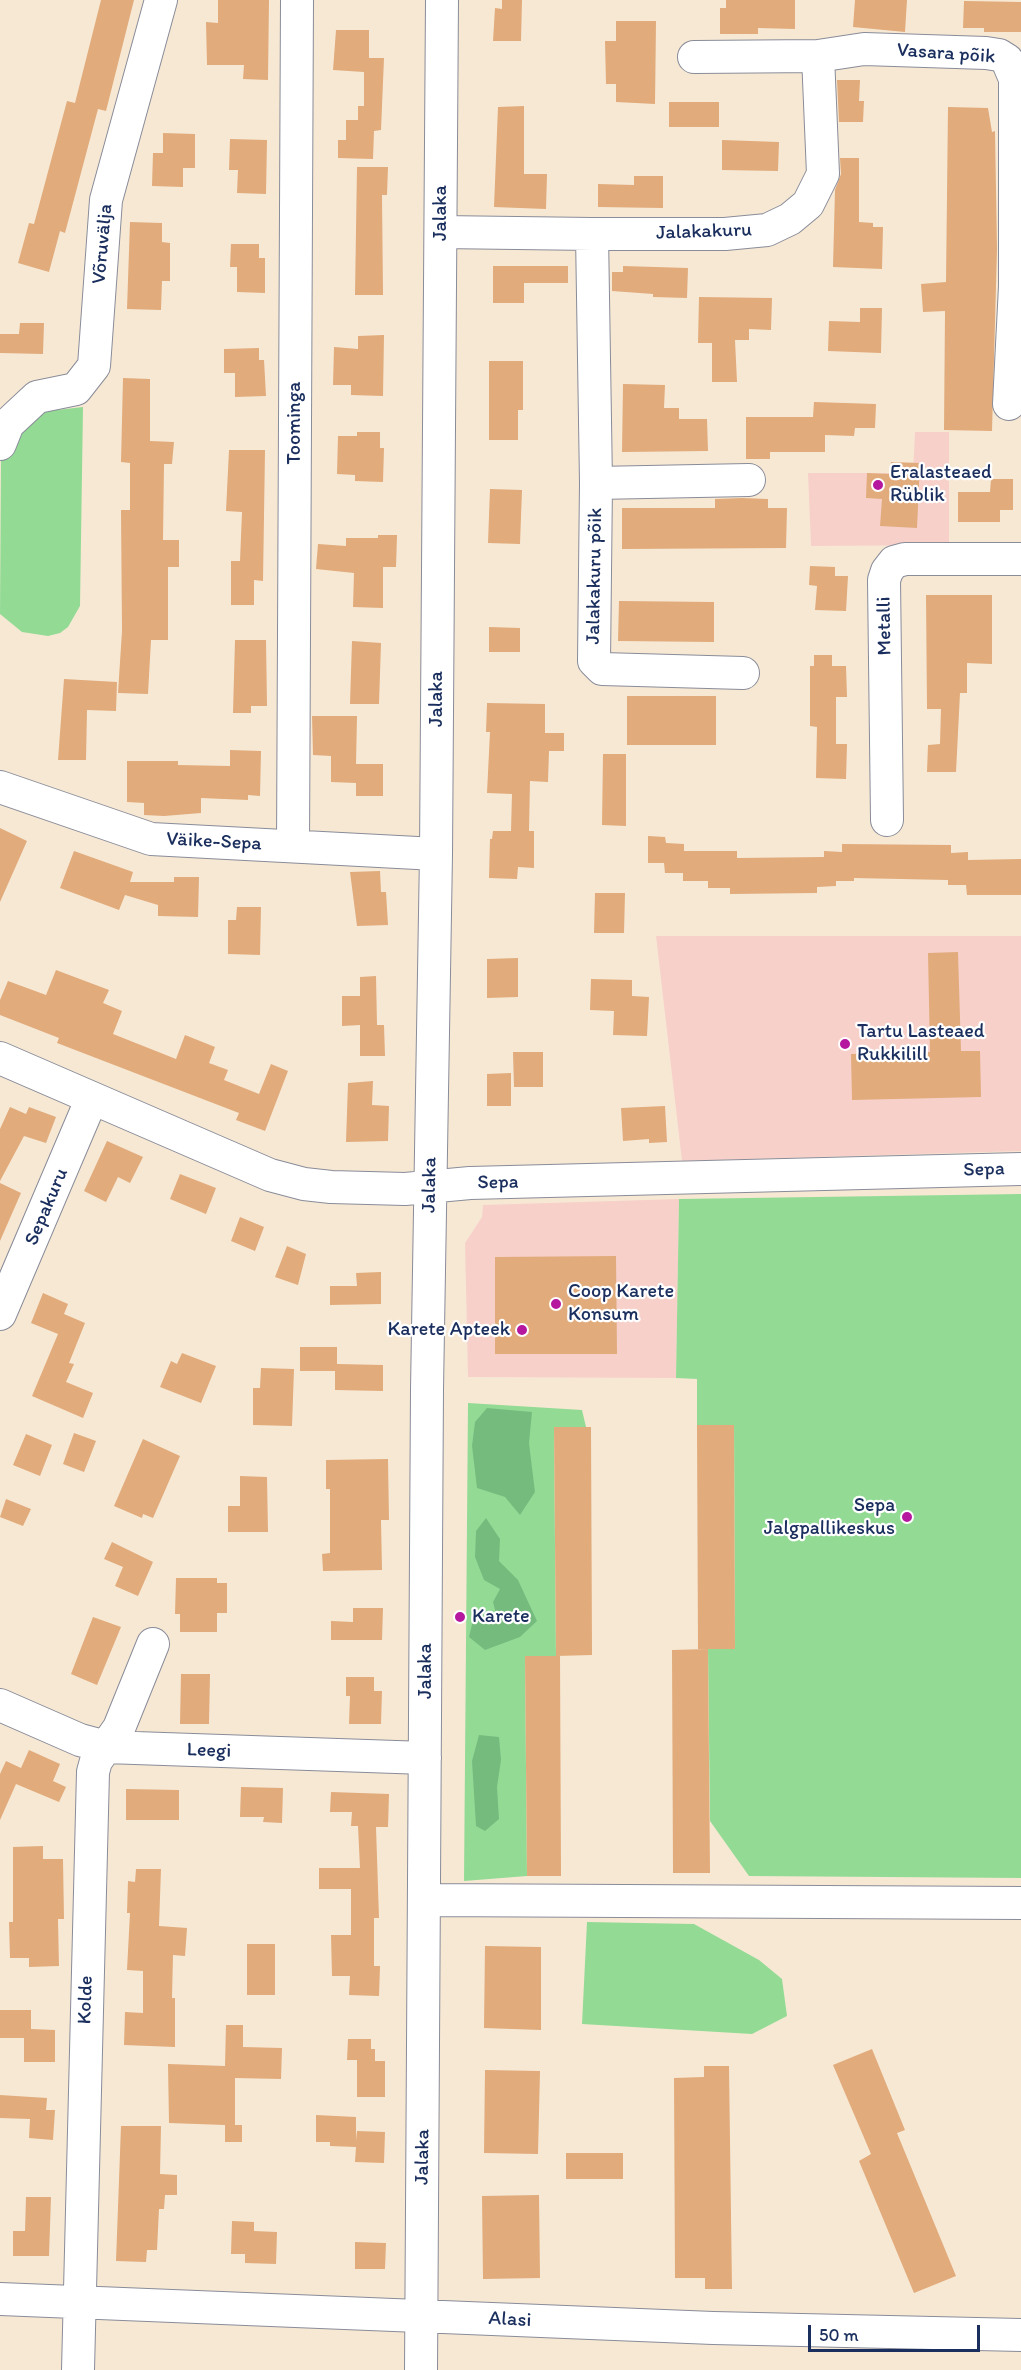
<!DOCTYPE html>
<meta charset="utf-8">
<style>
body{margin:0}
#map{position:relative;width:1021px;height:2370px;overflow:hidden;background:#f7e8d4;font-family:Itim,sans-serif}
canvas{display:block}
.scale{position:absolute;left:808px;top:2325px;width:172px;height:27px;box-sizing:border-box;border:3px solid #1b2f5e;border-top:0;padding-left:8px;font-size:18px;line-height:21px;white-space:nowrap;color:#1b2f5e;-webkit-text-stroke:4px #fff;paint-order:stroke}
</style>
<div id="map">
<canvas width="1021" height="2370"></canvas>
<div class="scale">50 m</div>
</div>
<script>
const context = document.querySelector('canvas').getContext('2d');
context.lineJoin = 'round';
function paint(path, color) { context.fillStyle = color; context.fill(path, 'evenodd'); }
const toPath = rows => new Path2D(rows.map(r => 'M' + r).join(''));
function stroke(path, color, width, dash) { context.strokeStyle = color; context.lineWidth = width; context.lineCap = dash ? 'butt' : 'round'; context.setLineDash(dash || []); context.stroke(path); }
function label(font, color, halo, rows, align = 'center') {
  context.font = font + ' Itim,sans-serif'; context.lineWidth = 4.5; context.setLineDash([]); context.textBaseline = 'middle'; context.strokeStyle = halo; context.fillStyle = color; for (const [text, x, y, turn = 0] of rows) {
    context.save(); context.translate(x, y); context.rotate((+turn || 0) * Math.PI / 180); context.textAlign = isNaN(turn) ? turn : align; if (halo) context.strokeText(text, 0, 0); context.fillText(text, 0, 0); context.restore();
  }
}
paint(toPath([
 [915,432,949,432,949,545,811,546,808,473,913,473],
 [656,936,1021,936,1021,1151,682,1161],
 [679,1199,676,1378,468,1377,465,1243,482,1217,483,1205]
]), '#f7d0ca');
paint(toPath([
 [83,407,80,606,68,627,60,633,48,636,22,632,0,614,1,455,39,412],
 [1021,1194,1021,1878,749,1876,710,1821,708,1649,735,1649,734,1425,697,1425,697,1379,676,1378,679,1199],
 [468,1403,582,1410,586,1427,554,1427,556,1656,525,1657,527,1876,464,1881],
 [587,1922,694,1924,759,1960,782,1979,787,2016,752,2034,582,2024]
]), '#93db95');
paint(toPath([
 [487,1408,532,1412,529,1443,535,1492,520,1515,505,1497,477,1488,472,1446,475,1422],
 [486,1518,500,1539,499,1561,518,1580,537,1621,520,1637,485,1650,469,1637,474,1616,484,1620,496,1614,493,1602,500,1589,484,1580,475,1557,476,1531],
 [479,1735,499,1737,501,1760,497,1787,499,1819,485,1831,476,1826,472,1761]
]), '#76bb7e');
paint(toPath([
 [101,0,134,0,106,111,98,109,65,233,60,231,49,272,18,263,29,223,34,224,67,101,75,103],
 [218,0,269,0,268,80,243,79,244,65,207,65,206,22,218,23],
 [502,0,522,0,521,41,493,41,495,8,502,9],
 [726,0,795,0,795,29,758,28,758,34,720,34,720,8,726,8],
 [855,0,907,0,905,32,853,27],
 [964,1,1021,2,1021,32,984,32,984,28,963,28],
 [616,21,656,21,655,104,616,102,616,84,606,84,605,41,616,41],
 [336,30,369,30,369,58,384,58,381,130,374,131,373,159,338,158,338,140,346,140,346,120,358,120,358,106,364,106,364,72,333,70],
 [837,80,860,80,859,101,864,101,863,122,839,122],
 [669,102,719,102,719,127,669,127],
 [524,106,524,174,547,174,546,209,494,207,498,107],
 [948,107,988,108,992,132,995,131,997,249,992,431,944,430,945,311,923,312,921,284,946,282],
 [163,133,195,134,195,168,183,168,183,187,152,186,153,153,163,153],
 [230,139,267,140,266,194,237,193,238,170,229,170],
 [722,140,779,142,778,171,722,170],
 [840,158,859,158,859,222,873,223,873,227,883,227,882,269,833,267,835,190,841,174],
 [357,167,388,167,387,195,382,195,383,295,355,295],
 [634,176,663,176,663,208,598,207,598,184,634,185],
 [130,222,162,223,162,242,170,243,170,281,162,281,161,310,127,309],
 [231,244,259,244,259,258,265,258,265,293,237,292,237,267,230,267],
 [493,266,568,266,568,283,524,283,524,303,493,303],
 [623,266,688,268,687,298,653,297,653,294,612,291,612,272,623,272],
 [699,297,772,298,771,330,749,329,749,340,735,340,737,382,712,382,712,343,698,343],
 [860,308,882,308,881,353,828,351,829,321,860,322],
 [20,323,44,323,43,354,0,353,0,334,19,334],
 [384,335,383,396,351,395,351,385,333,385,334,347,358,349,358,336],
 [259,348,259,360,264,360,266,396,235,397,235,373,224,373,224,349],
 [489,361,523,361,523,410,518,410,518,440,489,440],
 [123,378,150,379,150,441,174,442,172,464,164,464,163,540,179,540,179,567,168,567,168,640,151,640,148,694,118,693,122,631,121,510,130,510,130,463,121,462],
 [623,384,665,385,664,408,679,408,679,419,707,419,708,451,622,452],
 [814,402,876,404,875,428,855,428,854,436,825,435,825,452,770,452,770,459,746,459,746,417,813,417],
 [357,432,380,432,380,448,384,448,383,482,355,481,355,475,337,474,338,436,357,436],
 [229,450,265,450,263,581,254,580,254,605,231,605,231,561,240,561,242,512,226,511],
 [891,462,920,463,917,528,880,526,882,499,866,498,867,473,890,474],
 [991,479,1013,479,1013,510,1000,510,1000,522,958,522,958,492,990,492],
 [490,489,522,490,520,544,488,543],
 [742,498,768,499,768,508,787,508,786,548,622,549,622,508,715,508,715,499],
 [378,535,397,535,396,567,383,567,383,608,353,607,354,573,316,569,318,544,346,546,346,538,378,538],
 [810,566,835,567,835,576,848,576,846,611,815,610,817,586,809,585],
 [926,595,992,595,992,664,967,663,967,693,960,693,956,772,927,772,928,745,940,744,941,709,927,709],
 [619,601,714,602,714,642,618,641],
 [489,627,520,628,520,652,489,652],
 [235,640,266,640,267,706,251,706,251,713,233,713],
 [352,641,381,643,379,704,350,704],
 [814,655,832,655,832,666,846,666,847,697,836,697,836,744,847,744,846,779,816,778,817,727,810,726,810,666,814,666],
 [64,679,117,682,116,711,87,710,86,760,58,760],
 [627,696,716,696,716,745,627,745],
 [487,703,545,704,545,733,564,733,564,751,549,751,548,782,530,781,529,831,534,831,534,868,518,867,517,879,489,878,490,839,492,839,493,831,511,831,512,794,487,793,490,732,486,732],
 [312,716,357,716,356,764,383,764,383,796,356,796,356,783,331,782,331,756,313,755],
 [230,750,261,751,260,796,248,795,248,800,201,798,201,813,164,816,144,815,144,803,127,802,127,761,178,761,178,765,230,766],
 [603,754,626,754,626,826,602,825],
 [0,828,27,841,0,902],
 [648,836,665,837,666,843,684,844,684,851,737,851,737,858,824,857,824,851,842,852,842,844,951,845,951,853,968,852,968,860,1021,859,1021,895,967,895,966,885,948,885,948,880,854,878,854,881,836,881,836,886,817,887,817,893,730,894,730,888,708,888,708,881,683,881,683,873,665,873,664,863,648,863],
 [74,851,133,872,130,882,174,882,174,877,199,877,198,917,158,916,158,905,125,895,119,910,60,888],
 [380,871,381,892,386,892,388,925,357,926,350,872],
 [595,893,625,893,624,933,594,933],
 [237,907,261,907,260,955,228,954,228,920,236,920],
 [958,952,961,1051,980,1051,981,1097,852,1100,851,1054,930,1052,928,953],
 [518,958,518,997,487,998,487,959],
 [56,970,109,990,103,1003,122,1011,113,1034,176,1059,185,1035,215,1047,209,1063,228,1070,224,1080,259,1094,271,1064,288,1071,265,1131,236,1120,239,1113,57,1043,59,1038,0,1015,0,1000,8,981,46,995],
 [376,976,377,1025,384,1025,385,1056,360,1056,360,1025,342,1026,342,996,360,996,360,977],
 [591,979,632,980,632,996,649,997,647,1036,613,1035,614,1011,590,1010],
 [513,1052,543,1052,543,1087,514,1087],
 [511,1073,511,1106,487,1106,487,1074],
 [373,1081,372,1105,389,1106,388,1141,346,1142,348,1083],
 [665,1106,667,1142,649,1143,649,1139,623,1141,621,1108],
 [10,1107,26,1114,29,1107,56,1117,46,1143,24,1136,0,1181,0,1129],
 [107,1141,143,1157,130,1183,118,1177,106,1202,84,1191],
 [180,1174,216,1188,206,1214,170,1199],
 [0,1183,21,1193,0,1241],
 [240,1217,264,1227,255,1251,231,1241],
 [287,1246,306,1254,298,1285,275,1277],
 [616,1256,617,1354,495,1354,495,1257],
 [381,1272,381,1304,330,1305,330,1286,357,1286,356,1273],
 [43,1293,68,1304,64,1314,85,1323,69,1363,74,1364,66,1382,93,1393,83,1418,32,1396,58,1334,31,1323],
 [300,1347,337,1347,337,1364,383,1365,383,1391,335,1390,335,1371,300,1371],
 [182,1353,216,1366,201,1403,160,1387,171,1361,177,1364],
 [261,1368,294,1369,292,1426,253,1425,253,1388,260,1388],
 [697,1425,734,1425,735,1649,698,1649],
 [554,1427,591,1427,592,1655,556,1656],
 [74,1433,96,1441,84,1472,63,1464],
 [26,1434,52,1445,40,1476,13,1465],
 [143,1439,180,1456,153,1518,143,1514,142,1518,114,1506],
 [388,1459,389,1520,381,1520,382,1570,323,1571,322,1554,330,1553,330,1489,326,1489,326,1460],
 [240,1476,267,1477,268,1532,228,1532,228,1506,240,1506],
 [6,1499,31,1509,23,1526,0,1517],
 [112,1542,153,1562,138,1596,115,1586,123,1567,104,1559],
 [176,1578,217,1578,217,1583,227,1583,227,1613,217,1613,217,1632,180,1632,180,1614,175,1614],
 [353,1608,383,1608,382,1640,331,1640,331,1621,353,1622],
 [93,1617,121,1627,97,1685,71,1674],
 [708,1649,710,1873,673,1873,672,1650],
 [525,1656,560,1656,561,1876,527,1876],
 [181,1674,210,1674,209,1724,180,1724],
 [346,1677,374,1677,374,1691,382,1691,381,1724,349,1724,350,1696,346,1696],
 [29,1750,60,1764,53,1781,66,1787,59,1802,16,1784,0,1820,0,1774,6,1761,21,1768],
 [241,1787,283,1788,282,1823,263,1822,264,1817,240,1817],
 [126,1789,179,1790,179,1820,126,1820],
 [331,1792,389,1794,388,1827,376,1827,379,1918,374,1918,374,1966,380,1966,379,1996,349,1995,350,1976,332,1976,331,1935,351,1935,351,1889,319,1889,319,1868,360,1868,358,1826,351,1826,352,1812,330,1812],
 [43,1846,43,1859,63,1859,64,1919,58,1919,59,1966,29,1967,29,1958,10,1958,9,1922,13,1922,13,1847],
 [136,1869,161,1869,159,1926,187,1928,185,1956,173,1955,172,1998,175,1998,175,2047,124,2045,125,2012,143,2013,143,1971,127,1970,130,1913,127,1913,128,1881,135,1882],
 [247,1944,275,1944,275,1995,247,1995],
 [485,1946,541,1947,541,2030,484,2028],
 [0,2010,31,2010,31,2029,55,2030,55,2062,24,2062,24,2038,0,2038],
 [226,2025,243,2025,243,2047,282,2048,281,2079,235,2078,235,2125,242,2125,242,2142,225,2142,225,2125,169,2123,168,2064,225,2066],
 [348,2039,371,2039,371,2049,375,2049,375,2061,385,2061,385,2097,357,2097,357,2060,347,2060],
 [872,2049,905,2130,897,2133,956,2276,914,2293,859,2161,871,2154,833,2065],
 [704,2066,729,2066,732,2289,705,2289,705,2278,675,2278,674,2078,704,2077],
 [485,2070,540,2071,538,2154,484,2153],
 [0,2095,47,2098,46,2110,55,2110,53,2140,29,2138,30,2119,0,2118],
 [316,2115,356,2117,356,2141,357,2131,385,2132,384,2163,355,2162,356,2147,330,2146,330,2142,316,2142],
 [121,2126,161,2126,160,2174,177,2175,177,2195,165,2195,164,2209,159,2209,157,2250,147,2250,146,2262,116,2261],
 [566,2153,623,2153,623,2179,566,2179],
 [539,2195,540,2278,483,2279,482,2196],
 [26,2197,51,2197,49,2256,13,2256,13,2231,25,2231],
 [232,2221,254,2222,254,2231,277,2232,276,2264,245,2263,245,2254,231,2254],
 [355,2242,386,2243,385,2269,355,2269]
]), '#e1ab7b');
const minor = toPath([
 [694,57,818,56,864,49,986,53,999,55,1007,60,1015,79,1015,286,1021,286],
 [441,232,592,234,725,234,767,230,790,219,808,204,823,174,818,56],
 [592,234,596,483,594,661,602,669,743,673],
 [1009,404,1015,286],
 [0,444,8,424,37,397,76,389,94,366,106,200,161,0],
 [596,483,749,480],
 [0,787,151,839,436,854],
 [887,820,884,580,887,571,894,562,905,559,1021,559],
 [293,846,297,0],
 [0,1058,270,1175,304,1184,331,1187,405,1189,470,1183,1021,1169],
 [0,1314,92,1098],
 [0,1705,80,1740,106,1747,425,1758],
 [426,1900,1021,1903],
 [0,2299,713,2328,1021,2335],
 [78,2370,93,1772,96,1761,119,1728,153,1644],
 [421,2370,427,1389,436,854,442,0]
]);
stroke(minor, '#898c99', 34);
stroke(minor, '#fff', 32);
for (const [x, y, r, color] of [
 [878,485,6,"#b5179e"],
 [845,1044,6,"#b5179e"],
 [556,1304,6,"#b5179e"],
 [522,1330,6,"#b5179e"],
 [907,1517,6,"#b5179e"],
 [460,1617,6,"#b5179e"]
]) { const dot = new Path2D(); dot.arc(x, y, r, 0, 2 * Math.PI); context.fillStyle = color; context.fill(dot); stroke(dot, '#fff', 2); }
label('20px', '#1b2f5e', '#fff', [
 ["Vasara põik",946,54,4],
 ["Jalaka",441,213,-90],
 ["Jalakakuru",704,232,-2],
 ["Võruvälja",103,244,-85],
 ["Toominga",295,423,-90],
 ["Jalakakuru põik",595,576,-89],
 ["Metalli",885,626,-91],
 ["Jalaka",437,699,-90],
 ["Väike-Sepa",214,842,3],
 ["Sepa",984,1170,-2],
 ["Sepa",498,1183,-1],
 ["Jalaka",430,1185,-89],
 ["Sepakuru",47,1207,-67],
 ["Jalaka",426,1671,-90],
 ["Leegi",209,1751,2],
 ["Kolde",86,2000,-88],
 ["Jalaka",423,2157,-89],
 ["Alasi",510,2320,3]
]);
label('20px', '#1b2f5e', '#fff', [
 ["Eralasteaed",890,473],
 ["Rüblik",890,496],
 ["Tartu Lasteaed",857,1032],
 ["Rukkilill",857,1055],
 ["Coop Karete",568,1292],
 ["Konsum",568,1315],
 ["Karete Apteek",510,1330,"right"],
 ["Sepa",895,1506,"right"],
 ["Jalgpallikeskus",895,1529,"right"],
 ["Karete",472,1617]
], 'left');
</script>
